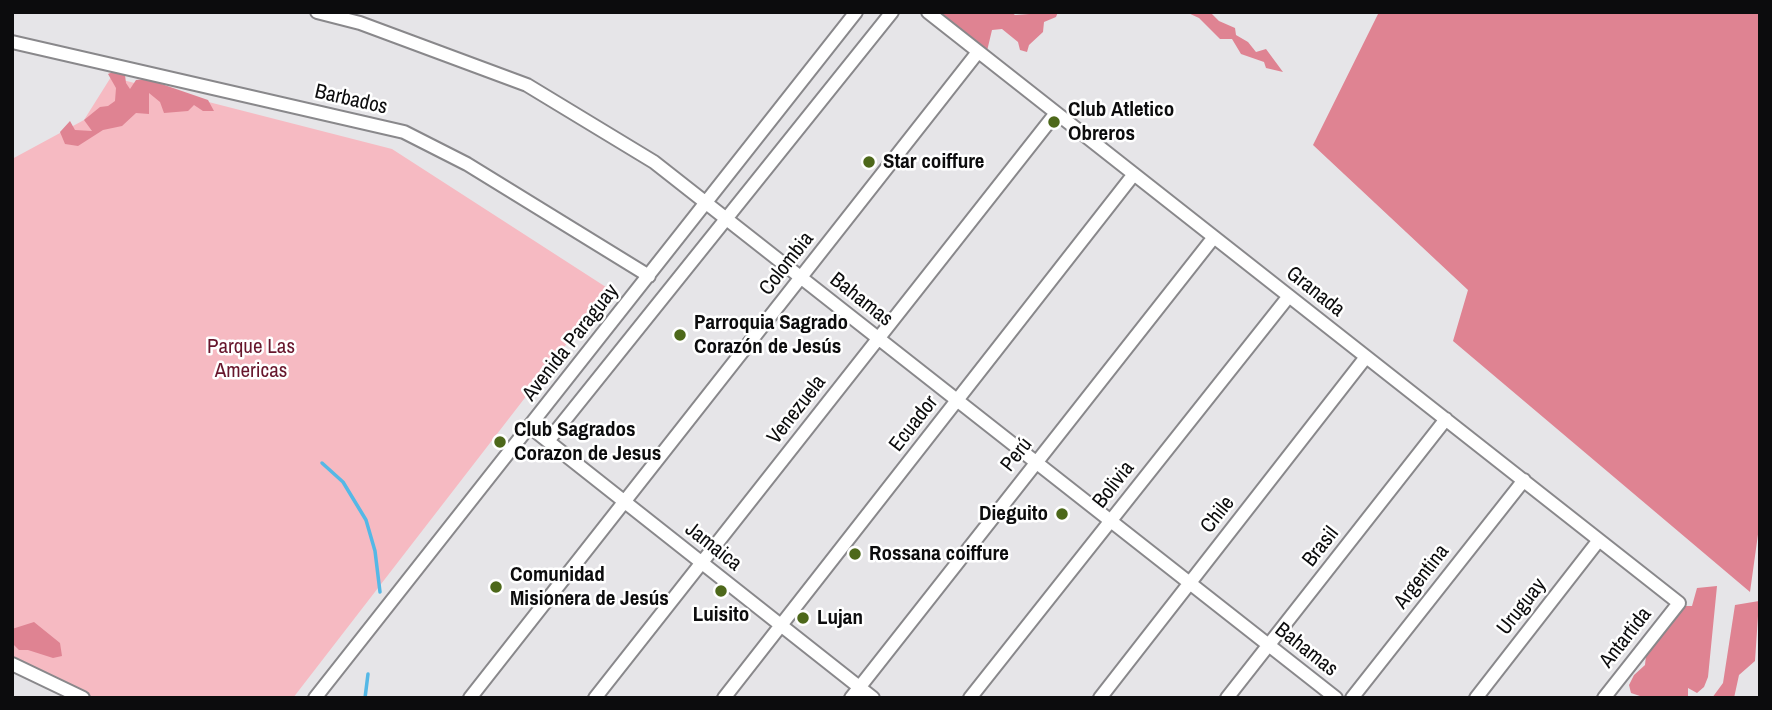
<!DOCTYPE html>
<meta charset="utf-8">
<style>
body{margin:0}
#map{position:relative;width:1772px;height:710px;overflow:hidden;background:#e6e5e8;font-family:"Archivo Narrow",sans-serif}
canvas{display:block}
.frame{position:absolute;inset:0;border:14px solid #0c0c0d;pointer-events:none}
</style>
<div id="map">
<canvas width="1772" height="710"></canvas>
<div class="frame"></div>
</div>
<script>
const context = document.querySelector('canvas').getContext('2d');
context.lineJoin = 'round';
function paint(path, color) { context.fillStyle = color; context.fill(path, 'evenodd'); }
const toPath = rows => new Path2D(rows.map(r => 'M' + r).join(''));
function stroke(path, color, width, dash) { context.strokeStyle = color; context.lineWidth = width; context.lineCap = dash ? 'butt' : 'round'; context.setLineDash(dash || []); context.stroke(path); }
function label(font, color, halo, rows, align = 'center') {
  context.font = font + ' "Archivo Narrow",sans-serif'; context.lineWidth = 5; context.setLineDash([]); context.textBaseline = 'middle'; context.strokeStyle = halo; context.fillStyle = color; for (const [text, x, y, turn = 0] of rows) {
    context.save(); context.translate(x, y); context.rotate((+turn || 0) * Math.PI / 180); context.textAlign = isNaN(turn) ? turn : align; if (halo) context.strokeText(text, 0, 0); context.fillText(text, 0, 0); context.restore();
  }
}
paint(toPath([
 [111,77,392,149,609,289,293,698,91,698,12,657,12,159,84,120]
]), '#f6bac2');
paint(toPath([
 [936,12,1011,12,1015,15,1058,12,1056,17,1044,22,1043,32,1029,45,1027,52,1020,50,1018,42,1002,29,992,30,987,51],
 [1186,12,1210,12,1219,21,1235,28,1236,35,1248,42,1256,52,1266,49,1283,72,1266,68,1264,62,1241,54,1232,39,1220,39,1199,18],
 [1379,12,1760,12,1760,520,1750,592,1453,341,1468,290,1313,145],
 [124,67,126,83,130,89,136,80,147,79,208,100,214,111,203,111,194,105,188,111,164,113,160,102,149,93,149,114,136,113,122,126,103,130,78,146,65,144,60,132,70,121,75,130,92,131,84,120,100,107,108,106,115,101,116,88,108,74],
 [1717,586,1708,677,1704,687,1697,693,1688,688,1688,698,1646,698,1631,693,1629,685,1634,675,1645,665,1647,645,1662,626,1673,623,1673,618,1682,606,1692,606,1697,588],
 [1759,601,1755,661,1739,675,1734,698,1712,698,1723,683,1735,605],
 [34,622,60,643,62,656,53,658,28,650,19,650,12,643,12,629]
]), '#df8392');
stroke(toPath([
 [322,463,343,482,366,520,375,551,380,592],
 [365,698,368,674]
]), '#55b8e6', 3.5);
const minor = toPath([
 [317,12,360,23,527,85,654,162,1336,698],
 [928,12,1679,603,1604,698],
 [12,42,404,132,467,164,649,276],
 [530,427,873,698],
 [548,441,892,12],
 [12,664,83,698],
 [315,698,856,12],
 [470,698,978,52],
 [595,698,1056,113],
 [724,698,1134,174],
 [851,698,1214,237],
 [970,698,1289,296],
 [1100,698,1366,357],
 [1227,698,1446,419],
 [1352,698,1524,480],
 [1476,698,1599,540]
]);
stroke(minor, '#89888b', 16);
stroke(minor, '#fff', 12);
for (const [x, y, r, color] of [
 [1054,122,7,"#4d681a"],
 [869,162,7,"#4d681a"],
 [680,335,7,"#4d681a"],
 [500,442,7,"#4d681a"],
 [1062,514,7,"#4d681a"],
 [855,554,7,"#4d681a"],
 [496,587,7,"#4d681a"],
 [721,591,7,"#4d681a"],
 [803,618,7,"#4d681a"]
]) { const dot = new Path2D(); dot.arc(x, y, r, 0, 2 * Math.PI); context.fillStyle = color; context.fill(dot); stroke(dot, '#fff', 2.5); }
label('21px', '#0c0c0d', '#fff', [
 ["Barbados",351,100,13],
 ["Colombia",787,264,-52],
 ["Granada",1315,292,38],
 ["Bahamas",861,300,38],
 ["Avenida Paraguay",571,343,-52],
 ["Venezuela",797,410,-52],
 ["Ecuador",914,424,-52],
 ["Perú",1017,455,-52],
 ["Bolivia",1114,485,-52],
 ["Chile",1218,515,-52],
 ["Jamaica",713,547,38],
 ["Brasil",1321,547,-52],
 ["Argentina",1422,577,-52],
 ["Uruguay",1522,607,-52],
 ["Antartida",1626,638,-52],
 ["Bahamas",1306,650,38]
]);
label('bold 21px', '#0c0c0d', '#fff', [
 ["Club Atletico",1068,110],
 ["Obreros",1068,134],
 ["Star coiffure",883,162],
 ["Parroquia Sagrado",694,323],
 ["Corazón de Jesús",694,347],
 ["Club Sagrados",514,430],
 ["Corazon de Jesus",514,454],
 ["Dieguito",1048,514,"right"],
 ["Rossana coiffure",869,554],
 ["Comunidad",510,575],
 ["Misionera de Jesús",510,599],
 ["Luisito",721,615,"center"],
 ["Lujan",817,618]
], 'left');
label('21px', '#67162c', '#fff', [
 ["Parque Las",251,347],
 ["Americas",251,371]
]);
</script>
